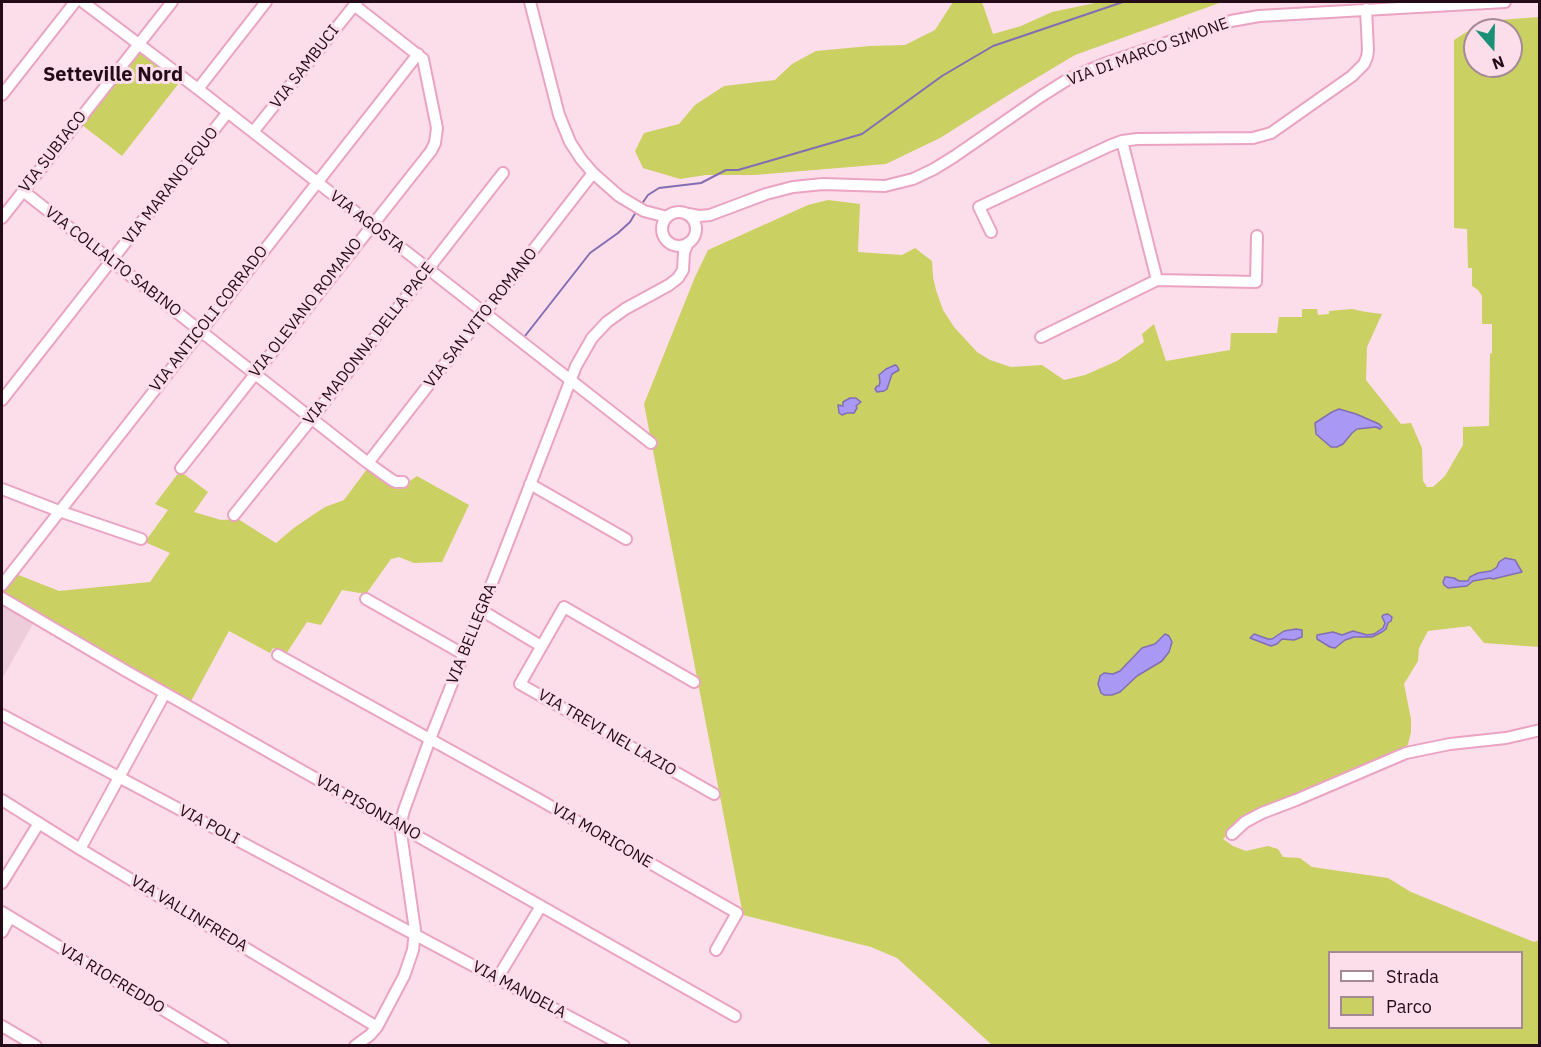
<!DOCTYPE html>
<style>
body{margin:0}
#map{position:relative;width:1541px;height:1047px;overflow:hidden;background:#fcdeea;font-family:"IBM Plex Sans",sans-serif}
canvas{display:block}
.frame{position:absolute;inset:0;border:3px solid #230b17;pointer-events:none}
.legend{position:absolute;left:1328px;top:951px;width:195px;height:78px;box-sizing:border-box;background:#fcdeea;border:2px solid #a58a96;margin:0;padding:8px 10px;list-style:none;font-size:18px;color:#230b17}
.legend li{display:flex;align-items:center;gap:12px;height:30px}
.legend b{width:30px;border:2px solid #a58a96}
.north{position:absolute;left:1463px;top:18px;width:60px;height:60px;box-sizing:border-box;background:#fcdeea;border:2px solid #a58a96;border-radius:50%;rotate:160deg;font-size:16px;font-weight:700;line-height:24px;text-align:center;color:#230b17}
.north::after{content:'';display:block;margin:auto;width:21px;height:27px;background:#199075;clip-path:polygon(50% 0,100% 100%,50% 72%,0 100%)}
</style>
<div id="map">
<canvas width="1541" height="1047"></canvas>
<div class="frame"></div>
<ul class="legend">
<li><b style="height:8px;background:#fff"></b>Strada</li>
<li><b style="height:16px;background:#cad061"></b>Parco</li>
</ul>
<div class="north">N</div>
</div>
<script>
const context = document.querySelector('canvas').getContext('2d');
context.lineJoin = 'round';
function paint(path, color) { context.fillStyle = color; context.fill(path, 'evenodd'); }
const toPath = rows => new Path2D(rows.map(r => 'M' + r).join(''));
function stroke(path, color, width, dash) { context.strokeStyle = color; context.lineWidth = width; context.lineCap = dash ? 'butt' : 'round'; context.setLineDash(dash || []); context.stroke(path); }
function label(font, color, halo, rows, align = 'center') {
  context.font = font + ' "IBM Plex Sans",sans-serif'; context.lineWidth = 6; context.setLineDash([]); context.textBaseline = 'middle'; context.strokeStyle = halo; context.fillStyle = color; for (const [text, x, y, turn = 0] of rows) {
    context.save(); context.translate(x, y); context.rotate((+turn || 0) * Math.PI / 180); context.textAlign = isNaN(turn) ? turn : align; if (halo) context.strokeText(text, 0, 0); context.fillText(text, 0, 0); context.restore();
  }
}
paint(toPath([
 [2,605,33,624,2,679]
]), '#eecdda');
paint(toPath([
 [953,2,982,2,993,34,1021,26,1052,12,1100,2,1222,2,1075,55,1013,92,940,138,886,164,755,175,706,175,680,179,643,168,635,151,644,133,679,124,695,105,724,86,775,80,792,64,816,51,870,46,905,45,935,30],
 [1539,17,1539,647,1484,643,1470,626,1428,631,1419,648,1418,661,1404,684,1411,719,1411,732,1407,748,1241,821,1223,839,1233,846,1246,851,1268,846,1278,849,1283,857,1300,858,1312,867,1388,878,1411,892,1534,942,1539,940,1539,1045,992,1045,897,958,871,947,743,915,644,404,695,277,708,250,808,205,828,200,860,204,858,252,902,255,915,248,932,261,933,277,936,290,943,310,954,327,977,352,990,360,1011,367,1042,365,1064,380,1085,375,1117,361,1144,342,1142,334,1154,324,1166,361,1230,350,1231,333,1277,333,1279,317,1302,317,1302,309,1317,309,1318,315,1329,314,1329,311,1352,309,1366,312,1382,314,1367,347,1366,380,1401,424,1411,423,1422,448,1423,481,1427,487,1433,487,1445,476,1463,445,1463,427,1489,426,1490,354,1492,353,1492,324,1482,324,1482,296,1478,290,1472,286,1472,268,1468,268,1467,229,1454,228,1454,40,1476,26,1486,21],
 [1475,30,1511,30,1511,66,1475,66],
 [1330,952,1522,952,1522,1028,1330,1028],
 [139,52,179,83,122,156,82,125],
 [367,469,404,485,417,476,469,505,442,562,414,563,399,557,391,559,366,594,342,590,321,625,307,622,286,654,273,648,270,653,229,631,190,703,3,595,3,591,16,574,59,591,150,582,170,553,145,542,168,510,155,504,180,471,208,492,194,512,221,520,238,519,276,543,295,527,325,507,344,500]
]), '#cad061');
const water = toPath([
 [895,365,897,366,899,370,892,374,887,389,884,391,877,392,875,389,877,386,879,386,880,382,879,375,886,369,895,365],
 [850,398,856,398,861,402,856,406,857,408,854,413,847,413,842,415,839,413,838,405,843,406,843,402,850,398],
 [1339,409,1356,414,1379,424,1382,427,1380,429,1376,427,1357,429,1352,433,1343,444,1337,447,1331,447,1316,434,1315,423,1332,412,1339,409],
 [1505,558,1515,560,1522,572,1493,579,1490,578,1473,581,1467,586,1448,588,1444,585,1443,582,1445,577,1447,577,1454,578,1459,581,1468,581,1470,577,1478,573,1491,571,1497,567,1499,562,1505,558],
 [1388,614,1392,617,1391,621,1388,623,1386,629,1382,632,1372,637,1354,637,1345,640,1335,648,1330,647,1317,639,1317,635,1333,632,1342,635,1353,631,1367,635,1374,634,1383,628,1385,623,1382,617,1383,615,1388,614],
 [1296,629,1302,630,1302,637,1294,640,1282,639,1277,644,1271,646,1250,638,1254,634,1268,639,1272,639,1284,631,1296,629],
 [1165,634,1169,636,1172,642,1169,652,1162,661,1137,676,1120,692,1112,695,1104,695,1101,693,1098,684,1100,676,1104,673,1113,674,1120,671,1142,648,1155,644,1165,634]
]);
paint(water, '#aa98f5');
stroke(water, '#826eb2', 1.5);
stroke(toPath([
 [641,205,648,195,659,188,701,183,726,170,738,170,783,157,862,134,942,76,993,46,1123,2],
 [525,336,590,253,618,233,630,222,636,212]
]), '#826eb2', 2);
const minor = toPath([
 [83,2,198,89,651,443],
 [530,2,559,115,570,142,581,159,593,173,619,196,644,211,667,217],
 [198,89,266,2],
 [2,95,75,2],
 [253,132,357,2],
 [23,191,368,463,392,480,396,482,403,482],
 '662 229a17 17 0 1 1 34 0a17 17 0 1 1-34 0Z',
 [688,214,699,216,710,215,766,194,793,187,823,184,885,186,913,179,934,169,955,156,1040,97,1070,78,1104,64,1231,21,1259,16,1505,2],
 [2,218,172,2],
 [991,232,979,207,1109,146,1122,141],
 [1257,236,1256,282,1157,280,1122,141,1137,139,1253,138,1271,133,1352,76,1364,64,1367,57,1368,50,1366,9],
 [1041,337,1157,280],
 [2,400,228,112],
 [368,463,593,173],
 [181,468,431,151,435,143,437,128,423,59,354,5],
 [530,484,626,539],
 [2,489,59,511,141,539],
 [234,515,312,418,503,173],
 [2,585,418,54],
 [2,598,126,671,735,1016],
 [366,599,463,654],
 [481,610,541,646],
 [278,655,540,800,737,913,716,950],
 [694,682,564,607,520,684,714,794],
 [2,715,624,1046],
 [2,800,80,849,377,1027],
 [1232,834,1245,822,1262,813,1296,800,1406,753,1450,744,1506,738,1540,730],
 [80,849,165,693],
 [2,883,39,823],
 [2,912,223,1046],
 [2,932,10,917],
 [497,979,541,906],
 [2,1026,36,1046],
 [355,1046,370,1035,377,1027,404,976,413,950,415,930,401,833,401,822,404,810,430,739,503,555,576,366,592,338,607,322,625,309,669,285,678,278,683,270,684,252,688,243]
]);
stroke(minor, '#eaa3c2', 14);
stroke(minor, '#fff', 10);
label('16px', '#230b17', '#fcdeea', [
 ["VIA DI MARCO SIMONE",1148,52,-20],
 ["VIA SAMBUCI",305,67,-52],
 ["VIA SUBIACO",53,152,-52],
 ["VIA MARANO EQUO",171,186,-52],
 ["VIA AGOSTA",367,222,38],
 ["VIA COLLALTO SABINO",113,262,38],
 ["VIA OLEVANO ROMANO",306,308,-52],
 ["VIA SAN VITO ROMANO",481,318,-52],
 ["VIA ANTICOLI CORRADO",209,319,-52],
 ["VIA MADONNA DELLA PACE",369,344,-52],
 ["VIA BELLEGRA",472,634,-68],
 ["VIA TREVI NEL LAZIO",607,733,30],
 ["VIA PISONIANO",368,808,29],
 ["VIA POLI",209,825,28],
 ["VIA MORICONE",602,836,30],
 ["VIA VALLINFREDA",189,914,31],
 ["VIA RIOFREDDO",112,979,31],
 ["VIA MANDELA",519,990,28]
]);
label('bold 20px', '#230b17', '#fcdeea', [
 ["Setteville Nord",113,75]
]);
</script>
